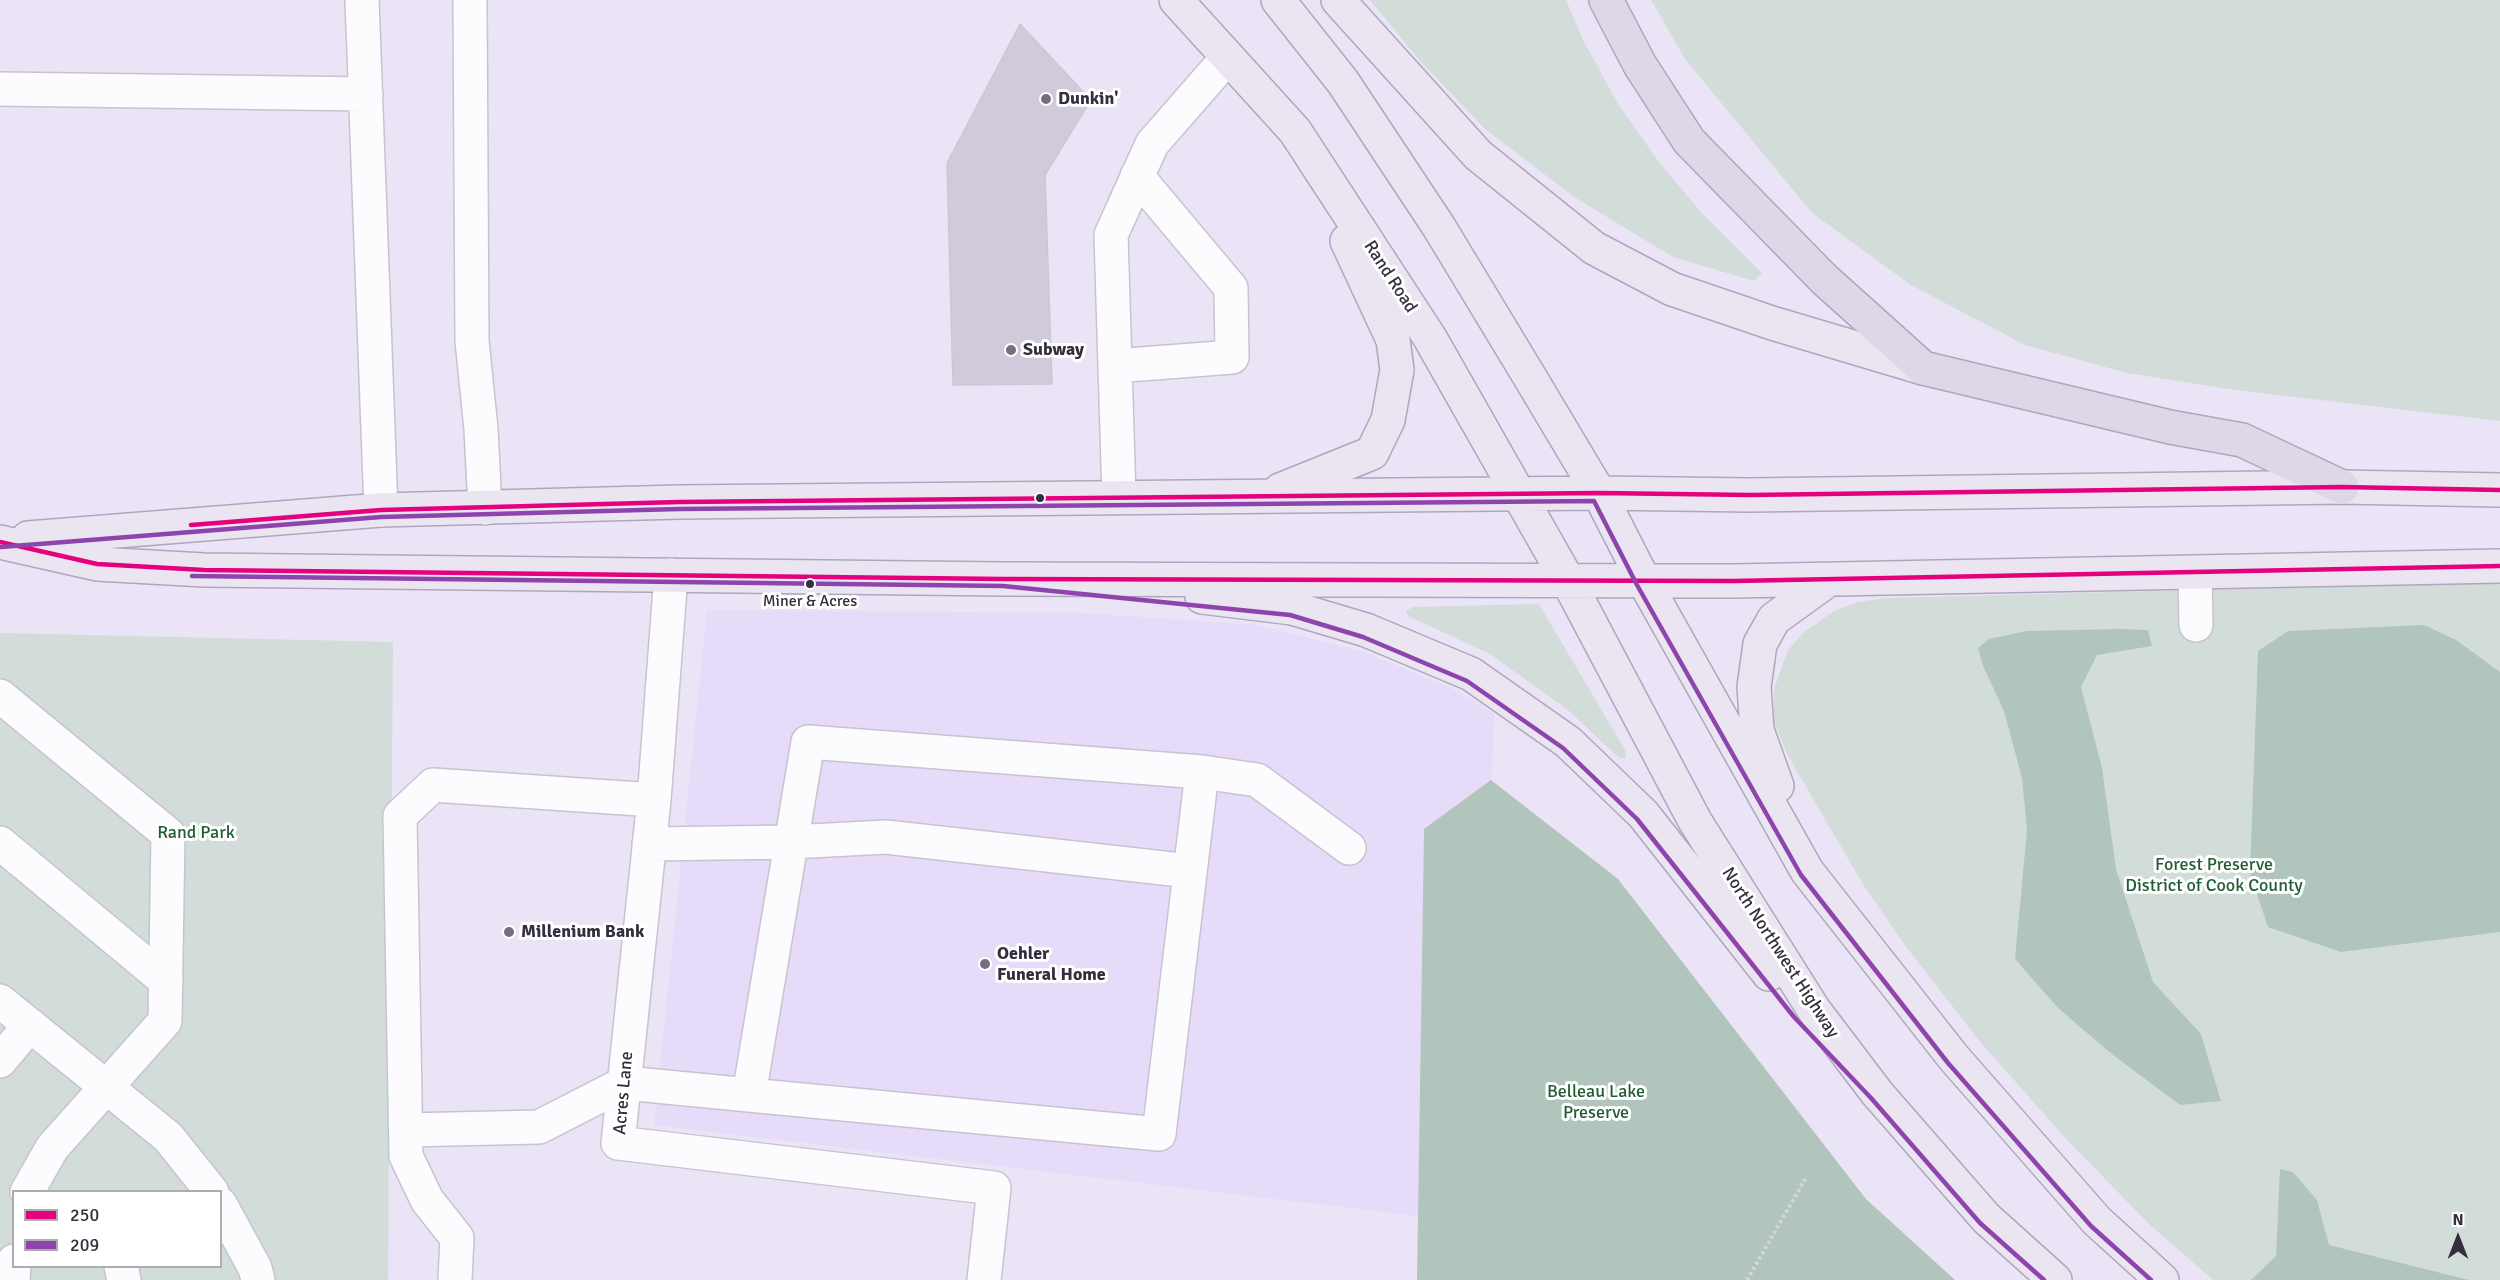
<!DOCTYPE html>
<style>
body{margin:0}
#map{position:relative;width:2500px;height:1280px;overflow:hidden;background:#eae4f6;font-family:Signika,sans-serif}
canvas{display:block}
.legend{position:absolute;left:12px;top:1190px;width:210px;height:78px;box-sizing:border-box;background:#fff;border:2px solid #aeacb1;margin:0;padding:8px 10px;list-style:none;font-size:18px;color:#342f3c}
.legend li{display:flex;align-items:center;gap:12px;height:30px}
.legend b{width:30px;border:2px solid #aeacb1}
.north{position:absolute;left:2428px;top:1208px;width:60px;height:60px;-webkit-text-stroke:4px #fff;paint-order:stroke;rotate:0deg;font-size:16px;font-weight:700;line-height:24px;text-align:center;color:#342f3c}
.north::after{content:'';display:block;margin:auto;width:21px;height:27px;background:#342f3c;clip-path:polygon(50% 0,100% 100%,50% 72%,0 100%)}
</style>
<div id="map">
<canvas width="2500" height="1280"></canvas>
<ul class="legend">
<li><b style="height:8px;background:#e5007d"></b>250</li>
<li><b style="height:8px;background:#8e44ad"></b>209</li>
</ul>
<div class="north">N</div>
</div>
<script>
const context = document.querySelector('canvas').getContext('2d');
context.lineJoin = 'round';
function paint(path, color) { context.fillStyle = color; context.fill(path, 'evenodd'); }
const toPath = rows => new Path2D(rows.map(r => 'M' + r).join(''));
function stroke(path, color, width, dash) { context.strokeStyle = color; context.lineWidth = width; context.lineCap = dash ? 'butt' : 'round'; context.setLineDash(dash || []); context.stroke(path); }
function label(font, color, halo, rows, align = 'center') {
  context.font = font + ' Signika,sans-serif'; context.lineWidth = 6; context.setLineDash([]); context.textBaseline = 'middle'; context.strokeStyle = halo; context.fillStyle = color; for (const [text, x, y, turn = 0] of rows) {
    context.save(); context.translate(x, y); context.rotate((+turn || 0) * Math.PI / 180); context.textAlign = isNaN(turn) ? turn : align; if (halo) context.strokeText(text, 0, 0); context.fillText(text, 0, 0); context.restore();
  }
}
paint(toPath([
 [707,610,1082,613,1256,625,1358,650,1451,688,1494,714,1489,845,1424,829,1418,1216,654,1125]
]), '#e6dbf9');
paint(toPath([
 [1370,0,1566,0,1583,40,1618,104,1659,162,1700,211,1762,273,1754,281,1673,257,1574,197,1484,128,1420,61],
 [1651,0,2500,0,2500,421,2235,390,2127,373,2025,345,1911,285,1812,213,1685,59],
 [2500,582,2500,1280,2213,1280,2150,1225,2068,1141,1981,1043,1907,948,1864,886,1788,756,1773,720,1774,689,1788,650,1803,633,1834,611,1858,602,1887,598],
 [1539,604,1625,750,1626,758,1619,758,1568,710,1490,654,1408,616,1406,611,1413,607],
 [0,633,393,642,388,1280,0,1280],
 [14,1192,220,1192,220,1266,14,1266]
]), '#d2ddd9');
paint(toPath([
 [2424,625,2456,640,2500,672,2500,932,2341,952,2268,927,2250,873,2258,651,2288,631],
 [2120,629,2148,630,2152,646,2097,655,2081,687,2102,768,2116,869,2153,982,2201,1034,2221,1101,2180,1105,2113,1055,2058,1008,2015,959,2027,830,2022,778,2004,711,1983,666,1978,648,1989,639,2027,631],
 [1491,780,1618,879,1866,1199,1955,1280,1417,1280,1424,829],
 [2280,1169,2293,1172,2317,1200,2329,1245,2469,1280,2251,1280,2276,1256]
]), '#b2c5bc');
const building = toPath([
 [1020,24,1091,100,1045,175,1052,384,953,385,947,163,1020,24]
]);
paint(building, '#d0cada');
stroke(building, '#ccc7d6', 1.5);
const minor = toPath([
 [362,0,381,510],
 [470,0,472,341,481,429,485,508],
 [0,89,366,94],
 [1115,366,1232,357,1231,288,1137,176],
 [1119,497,1111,235,1152,144,1227,58],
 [2195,573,2196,625],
 [671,575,654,800,618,1143,994,1188,984,1280],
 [0,696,168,834,165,1021,52,1148,27,1192],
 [1202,772,1257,780,1349,848],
 [0,843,166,981],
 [649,844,791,842,886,837,1190,871],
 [0,1001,168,1137,212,1192],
 [0,1061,30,1025],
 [406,1130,539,1127,625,1083,749,1095,1159,1134,1202,772,808,742,749,1095],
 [220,1204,255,1268,258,1280],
 [121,1266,124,1280],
 [13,1280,14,1261],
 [455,1280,457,1238,427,1200,406,1156,400,816,433,785,654,800]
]);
const major = toPath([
 [1176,0,1295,131,1430,338,1568,581,1695,821,1814,1010,1877,1093,1986,1218,2055,1280],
 [1278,0,1343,82,1439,227,1531,379,1599,493,1644,581,1807,871,1954,1058,2097,1221,2162,1280],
 [1338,0,1478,155,1594,248,1672,289,1772,323,1923,368],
 [1280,490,1372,453,1388,420,1397,370,1393,340,1347,241],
 [28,538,381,510,679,502,1599,493,1750,495,2342,487,2500,490],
 [0,542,97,564,204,570,1003,579,1734,581,2500,566],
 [1202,597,1292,608,1366,630,1471,674,1568,742,1643,814,1769,974],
 [1777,786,1757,730,1754,687,1760,644,1774,619,1828,580]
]);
const highway = toPath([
 [1606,0,1640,65,1689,141,1824,279,1923,368,2170,427,2242,440,2342,487]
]);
stroke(minor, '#c8c3d1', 36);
stroke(major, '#afa6bd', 36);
stroke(highway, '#afa6bd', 36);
stroke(toPath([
 [1747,1280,1807,1176]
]), '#d6d4d9', 4, [3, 3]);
stroke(minor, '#fcfbfe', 33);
stroke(major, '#eae5f0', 33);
stroke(highway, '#ded7e8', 33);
stroke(toPath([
 [191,525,381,510,679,502,1599,493,1750,495,2342,487,2500,490],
 [0,542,97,564,204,570,1003,579,1734,581,2500,566]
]), '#e5007d', 4.5);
stroke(toPath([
 [1,547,381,517,679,509,1594,501,1637,585,1801,875,1948,1063,2091,1226,2151,1280],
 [192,576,1003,586,1290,615,1363,637,1467,681,1563,748,1637,819,1794,1017,1871,1098,1980,1223,2044,1280]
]), '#8e44ad', 4.5);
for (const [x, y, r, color] of [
 [1046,99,6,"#746e7d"],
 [1011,350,6,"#746e7d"],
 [1040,498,5,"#342f3c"],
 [810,584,5,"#342f3c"],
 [509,932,6,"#746e7d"],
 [985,964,6,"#746e7d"]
]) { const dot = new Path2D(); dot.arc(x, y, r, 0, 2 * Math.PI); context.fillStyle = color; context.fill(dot); stroke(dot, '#fff', 2); }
label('16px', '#342f3c', '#fff', [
 ["Miner & Acres",810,602]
]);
label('bold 18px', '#342f3c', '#fff', [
 ["Dunkin'",1058,99],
 ["Subway",1023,350],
 ["Millenium Bank",521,932],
 ["Oehler",997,954],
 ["Funeral Home",997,975]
], 'left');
label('18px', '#342f3c', '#fff', [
 ["Rand Road",1390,277,57],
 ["North Northwest Highway",1780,953,57],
 ["Acres Lane",624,1093,-85]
]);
label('18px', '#215c32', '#fff', [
 ["Rand Park",196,833],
 ["Forest Preserve",2214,865],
 ["District of Cook County",2214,886],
 ["Belleau Lake",1596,1092],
 ["Preserve",1596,1113]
]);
</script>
